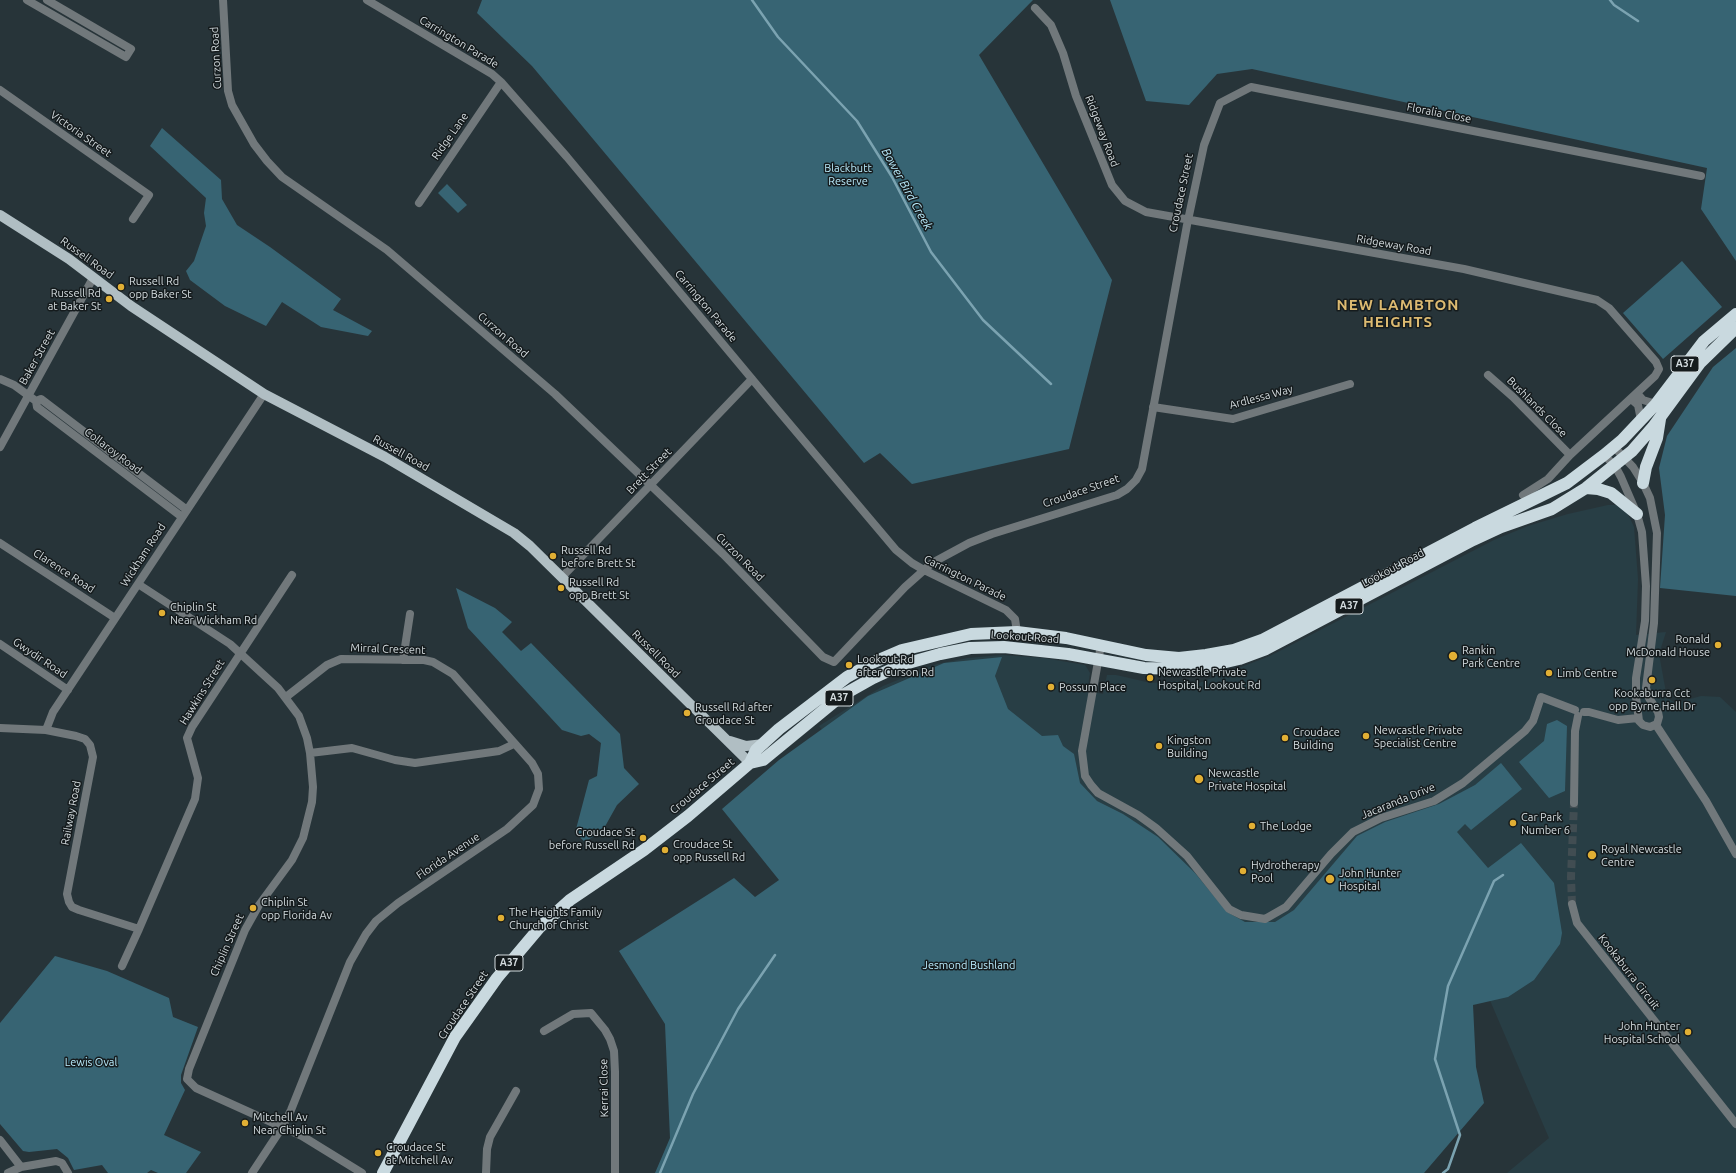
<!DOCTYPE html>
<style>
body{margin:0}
canvas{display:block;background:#273439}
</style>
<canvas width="1736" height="1173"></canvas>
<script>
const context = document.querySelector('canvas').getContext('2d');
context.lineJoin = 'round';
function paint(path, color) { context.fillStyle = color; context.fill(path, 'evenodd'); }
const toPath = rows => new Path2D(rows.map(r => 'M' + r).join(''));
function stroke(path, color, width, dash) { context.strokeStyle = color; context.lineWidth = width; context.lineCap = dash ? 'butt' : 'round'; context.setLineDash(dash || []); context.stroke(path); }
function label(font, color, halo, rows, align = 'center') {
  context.font = font + ' Ubuntu,sans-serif'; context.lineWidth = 3; context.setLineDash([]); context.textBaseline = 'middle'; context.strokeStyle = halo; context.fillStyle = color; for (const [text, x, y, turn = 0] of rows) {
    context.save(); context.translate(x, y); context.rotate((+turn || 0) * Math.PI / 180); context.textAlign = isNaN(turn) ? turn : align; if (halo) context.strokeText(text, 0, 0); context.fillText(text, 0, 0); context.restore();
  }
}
paint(toPath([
 [1608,505,1618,505,1626,510,1634,527,1638,579,1636,635,1666,632,1659,654,1667,698,1676,703,1701,696,1720,697,1736,712,1736,1173,1507,1173,1549,1138,1456,921,1045,1127,899,818,819,726,883,686,937,664,968,658,1002,655,1044,658,1085,665,1090,673,1087,691,1103,694,1107,675,1116,675,1151,683,1176,681,1199,683,1270,656,1494,540,1528,526,1568,514]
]), '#283e45');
paint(toPath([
 [482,0,1033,0,979,55,1112,280,1069,449,912,484,880,453,864,463,532,66,477,13],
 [1110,0,1736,0,1736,261,1701,209,1707,168,1252,69,1217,74,1189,105,1146,101],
 [162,128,221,180,222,199,237,225,270,247,341,299,333,310,372,331,368,336,321,327,282,302,266,326,225,306,190,280,186,271,194,261,206,226,204,213,206,198,150,146],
 [447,184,467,205,458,213,438,193],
 [1682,261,1722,307,1663,359,1623,313],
 [1736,348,1736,596,1660,588,1665,515,1659,468,1667,436,1713,367],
 [456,588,495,608,512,622,502,632,521,651,531,643,620,734,624,768,639,784,617,805,603,830,585,842,575,833,589,780,597,776,601,743,589,734,581,736,562,730,468,628],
 [1002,657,995,676,1008,709,1042,736,1058,735,1063,746,1074,754,1080,783,1097,801,1123,814,1158,837,1195,873,1227,912,1245,922,1275,922,1294,910,1357,836,1385,822,1439,804,1475,785,1501,763,1522,789,1471,830,1465,824,1457,832,1488,868,1521,843,1554,883,1562,933,1560,944,1534,980,1508,997,1473,1005,1476,1067,1484,1103,1424,1173,655,1173,670,1138,665,1024,619,951,734,878,755,897,779,880,722,809,779,760,868,696,944,663],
 [1557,720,1567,726,1565,791,1549,798,1519,762,1544,741,1547,724],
 [55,956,107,971,169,998,173,1017,198,1027,181,1075,181,1083,185,1090,164,1135,201,1152,186,1173,158,1173,151,1170,147,1173,108,1173,102,1165,74,1170,68,1158,57,1149,29,1152,23,1151,0,1124,0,1023]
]), '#376473');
stroke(toPath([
 [752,0,778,37,857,121,892,177,931,252,983,320,1051,384],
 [1610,0,1614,5,1638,21],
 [660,1173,693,1094,738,1009,775,955],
 [1443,1173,1448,1169,1460,1135,1435,1059,1448,986,1494,881,1503,875]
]), '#7ba3b1', 2.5);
stroke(toPath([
 [1572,904,1571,877,1574,803]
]), '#414d52', 8, [8, 4]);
stroke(toPath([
 [27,0,126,57,131,49,47,0],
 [223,0,228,91,232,105,254,144,267,161,282,177,387,250,555,394,723,554,823,657,834,662,905,587,932,563,969,543,992,534,1117,495,1127,489,1136,480,1142,469,1187,225,1204,145,1220,103,1251,87,1701,176],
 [367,0,492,74,501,82,567,157,777,409,896,550,912,563,924,570,1006,610,1015,619,1017,632],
 [1035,8,1051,25,1063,53,1076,96,1112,185,1125,201,1146,212,1464,269,1597,300,1609,308,1656,362,1659,369,1655,376,1570,455,1548,479,1523,495],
 [0,90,149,195,133,219],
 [419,203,501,82],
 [1488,375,1513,397,1570,455],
 [0,379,14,385,36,401,41,399,187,510],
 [1637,393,1643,400,1656,404],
 [1631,399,1638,405,1641,420],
 [36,401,37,407,182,517],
 [1153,407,1233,419,1350,384],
 [0,447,93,278],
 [1604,455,1615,466,1621,477,1637,514,1642,532,1646,586,1645,621,1636,678,1636,697,1639,721,1643,725,1650,727,1657,724,1659,717,1658,712,1649,698,1646,688,1654,623,1657,533,1650,498,1643,483,1633,467,1614,447],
 [0,543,115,618],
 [562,577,752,379],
 [138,584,230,644,278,688,299,716,307,738,310,753,313,787,312,802,303,838,292,860,259,905,245,930,189,1069,187,1079,196,1088,302,1136,362,1173],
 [0,644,68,690],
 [1101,645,1082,751,1085,776,1091,785,1098,793,1138,815,1156,828,1187,856,1229,909,1241,915,1265,919,1286,907,1331,854,1353,832,1381,818,1434,801,1463,783,1525,731,1533,721,1541,697,1575,710],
 [403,660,410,614],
 [1584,712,1589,712,1618,720,1638,718],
 [1656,725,1706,801,1736,854],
 [0,728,46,730,76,736,85,739,90,745,93,757,67,894,69,902,72,907,79,910,139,929],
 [46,730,53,712,264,394],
 [310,753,352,748,395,760,415,763,499,751,514,744],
 [1574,803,1575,731,1578,716],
 [1572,904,1577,923,1736,1124],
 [122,966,139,929,195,799,198,778,187,738,192,727,292,575],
 [544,1031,573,1014,591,1013,605,1030,610,1039,614,1051,615,1072,615,1173],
 [0,1140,21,1167],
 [8,1173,21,1167,56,1161,62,1163,68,1173],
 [252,1173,283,1126,291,1110,350,962,366,934,376,921,398,903,507,829,533,805,539,789,538,774,532,763,453,674,433,662,424,660,341,659,327,665,286,697],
 [486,1173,487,1149,490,1137,516,1091]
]), '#71787b', 8);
stroke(toPath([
 [0,215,69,259,131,306,264,394,385,457,514,533,530,546,750,763],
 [730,741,746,746,764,744]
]), '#b0bec3', 10);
stroke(toPath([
 [1643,483,1646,467,1657,438,1660,419],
 [1586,488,1598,489,1611,493,1637,514],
 [750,763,763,760,841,696,873,678,901,665,940,654,970,648,1004,647,1068,654,1144,668,1178,669,1209,666,1239,659,1266,649,1473,540,1501,527,1552,509,1586,488,1632,451,1653,427,1700,363,1736,328],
 [383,1173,455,1037,497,978,540,927,570,900,644,850,688,816,750,763,756,750,779,729,847,677,874,662,902,650,971,634,1017,632,1066,638,1146,655,1179,658,1206,655,1234,650,1262,640,1475,528,1567,483,1604,455,1622,440,1656,404,1704,341,1736,314]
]), '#c9d9df', 12);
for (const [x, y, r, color] of [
 [121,287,4,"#e1af34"],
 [109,299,4,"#e1af34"],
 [553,556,4,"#e1af34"],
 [561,588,4,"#e1af34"],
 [162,613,4,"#e1af34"],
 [1718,645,4,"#e1af34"],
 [1453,656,5,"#e1af34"],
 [849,665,4,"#e1af34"],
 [1549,673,4,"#e1af34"],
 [1150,678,4,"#e1af34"],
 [1652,680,4,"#e1af34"],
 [1051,687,4,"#e1af34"],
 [687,713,4,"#e1af34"],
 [1366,736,4,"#e1af34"],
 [1285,738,4,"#e1af34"],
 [1159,746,4,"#e1af34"],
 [1199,779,5,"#e1af34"],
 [1513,823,4,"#e1af34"],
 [1252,826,4,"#e1af34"],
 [643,838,4,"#e1af34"],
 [665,850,4,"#e1af34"],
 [1592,855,5,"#e1af34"],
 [1243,871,4,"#e1af34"],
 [1330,879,5,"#e1af34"],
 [253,908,4,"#e1af34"],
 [501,918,4,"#e1af34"],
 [1688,1032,4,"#e1af34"],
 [245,1123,4,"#e1af34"],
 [378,1153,4,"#e1af34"]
]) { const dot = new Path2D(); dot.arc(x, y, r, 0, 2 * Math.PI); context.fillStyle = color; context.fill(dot); stroke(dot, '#151b1d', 1.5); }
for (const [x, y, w] of [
 [1685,364,28],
 [1349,606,28],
 [839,698,28],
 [509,963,28]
]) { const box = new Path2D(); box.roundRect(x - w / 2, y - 8, w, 16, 3); context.fillStyle = '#151b1d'; context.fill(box); stroke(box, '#d4dcdf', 1); }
label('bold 10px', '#d4dcdf', null, [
 ["A37",1685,364],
 ["A37",1349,606],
 ["A37",839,698],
 ["A37",509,963]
]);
label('11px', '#d4dcdf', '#151b1d', [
 ["Carrington Parade",459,42,31],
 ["Curzon Road",216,58,-93],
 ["Floralia Close",1439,113,11],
 ["Ridgeway Road",1102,131,69],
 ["Victoria Street",81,134,35],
 ["Ridge Lane",450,136,-55],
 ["Croudace Street",1181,193,-78],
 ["Ridgeway Road",1394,245,10],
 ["Russell Road",87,258,36],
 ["Carrington Parade",706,306,50],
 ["Curzon Road",503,335,41],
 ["Baker Street",37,357,-61],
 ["Ardlessa Way",1261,397,-15],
 ["Bushlands Close",1537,407,45],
 ["Collaroy Road",113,451,37],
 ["Russell Road",401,453,29],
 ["Brett Street",649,471,-46],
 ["Croudace Street",1081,491,-19],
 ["Wickham Road",143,555,-57],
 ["Curzon Road",740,557,45],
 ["Lookout Road",1393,568,-28],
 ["Clarence Road",64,571,33],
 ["Carrington Parade",965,578,26],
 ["Lookout Road",1025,637,4],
 ["Mirral Crescent",388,649,2],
 ["Russell Road",656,654,45],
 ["Gwydir Road",40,658,34],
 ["Hawkins Street",202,692,-58],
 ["Croudace Street",702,786,-40],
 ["Jacaranda Drive",1398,801,-22],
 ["Railway Road",71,813,-79],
 ["Florida Avenue",448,856,-34],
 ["Chiplin Street",227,945,-66],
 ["Kookaburra Circuit",1629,972,52],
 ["Croudace Street",463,1005,-56],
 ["Kerrai Close",604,1088,-91]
]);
label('11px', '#b9ebfc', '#151b1d', [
 ["Blackbutt",848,168],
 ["Reserve",848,181],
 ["Jesmond Bushland",969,965],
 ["Lewis Oval",91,1062]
]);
label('11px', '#d4dcdf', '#151b1d', [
 ["Russell Rd",129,281],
 ["opp Baker St",129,294],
 ["Russell Rd",101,293,"right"],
 ["at Baker St",101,306,"right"],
 ["Russell Rd",561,550],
 ["before Brett St",561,563],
 ["Russell Rd",569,582],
 ["opp Brett St",569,595],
 ["Chiplin St",170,607],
 ["Near Wickham Rd",170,620],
 ["Ronald",1710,639,"right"],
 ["McDonald House",1710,652,"right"],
 ["Rankin",1462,650],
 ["Park Centre",1462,663],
 ["Lookout Rd",857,659],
 ["after Curson Rd",857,672],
 ["Newcastle Private",1158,672],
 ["Hospital, Lookout Rd",1158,685],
 ["Limb Centre",1557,673],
 ["Possum Place",1059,687],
 ["Kookaburra Cct",1652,693,"center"],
 ["opp Byrne Hall Dr",1652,706,"center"],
 ["Russell Rd after",695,707],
 ["Croudace St",695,720],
 ["Newcastle Private",1374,730],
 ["Specialist Centre",1374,743],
 ["Croudace",1293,732],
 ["Building",1293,745],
 ["Kingston",1167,740],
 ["Building",1167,753],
 ["Newcastle",1208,773],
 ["Private Hospital",1208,786],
 ["Car Park",1521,817],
 ["Number 6",1521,830],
 ["The Lodge",1260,826],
 ["Croudace St",635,832,"right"],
 ["before Russell Rd",635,845,"right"],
 ["Croudace St",673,844],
 ["opp Russell Rd",673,857],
 ["Royal Newcastle",1601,849],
 ["Centre",1601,862],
 ["Hydrotherapy",1251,865],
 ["Pool",1251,878],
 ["John Hunter",1339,873],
 ["Hospital",1339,886],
 ["Chiplin St",261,902],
 ["opp Florida Av",261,915],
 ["The Heights Family",509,912],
 ["Church of Christ",509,925],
 ["John Hunter",1680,1026,"right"],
 ["Hospital School",1680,1039,"right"],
 ["Mitchell Av",253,1117],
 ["Near Chiplin St",253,1130],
 ["Croudace St",386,1147],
 ["at Mitchell Av",386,1160]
], 'left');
label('italic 12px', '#b8eafb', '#151b1d', [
 ["Bower Bird Creek",907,189,61]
]);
context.letterSpacing = '1px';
label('bold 15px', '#dcba71', '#151b1d', [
 ["NEW LAMBTON",1398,305],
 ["HEIGHTS",1398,322]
]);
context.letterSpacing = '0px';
</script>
